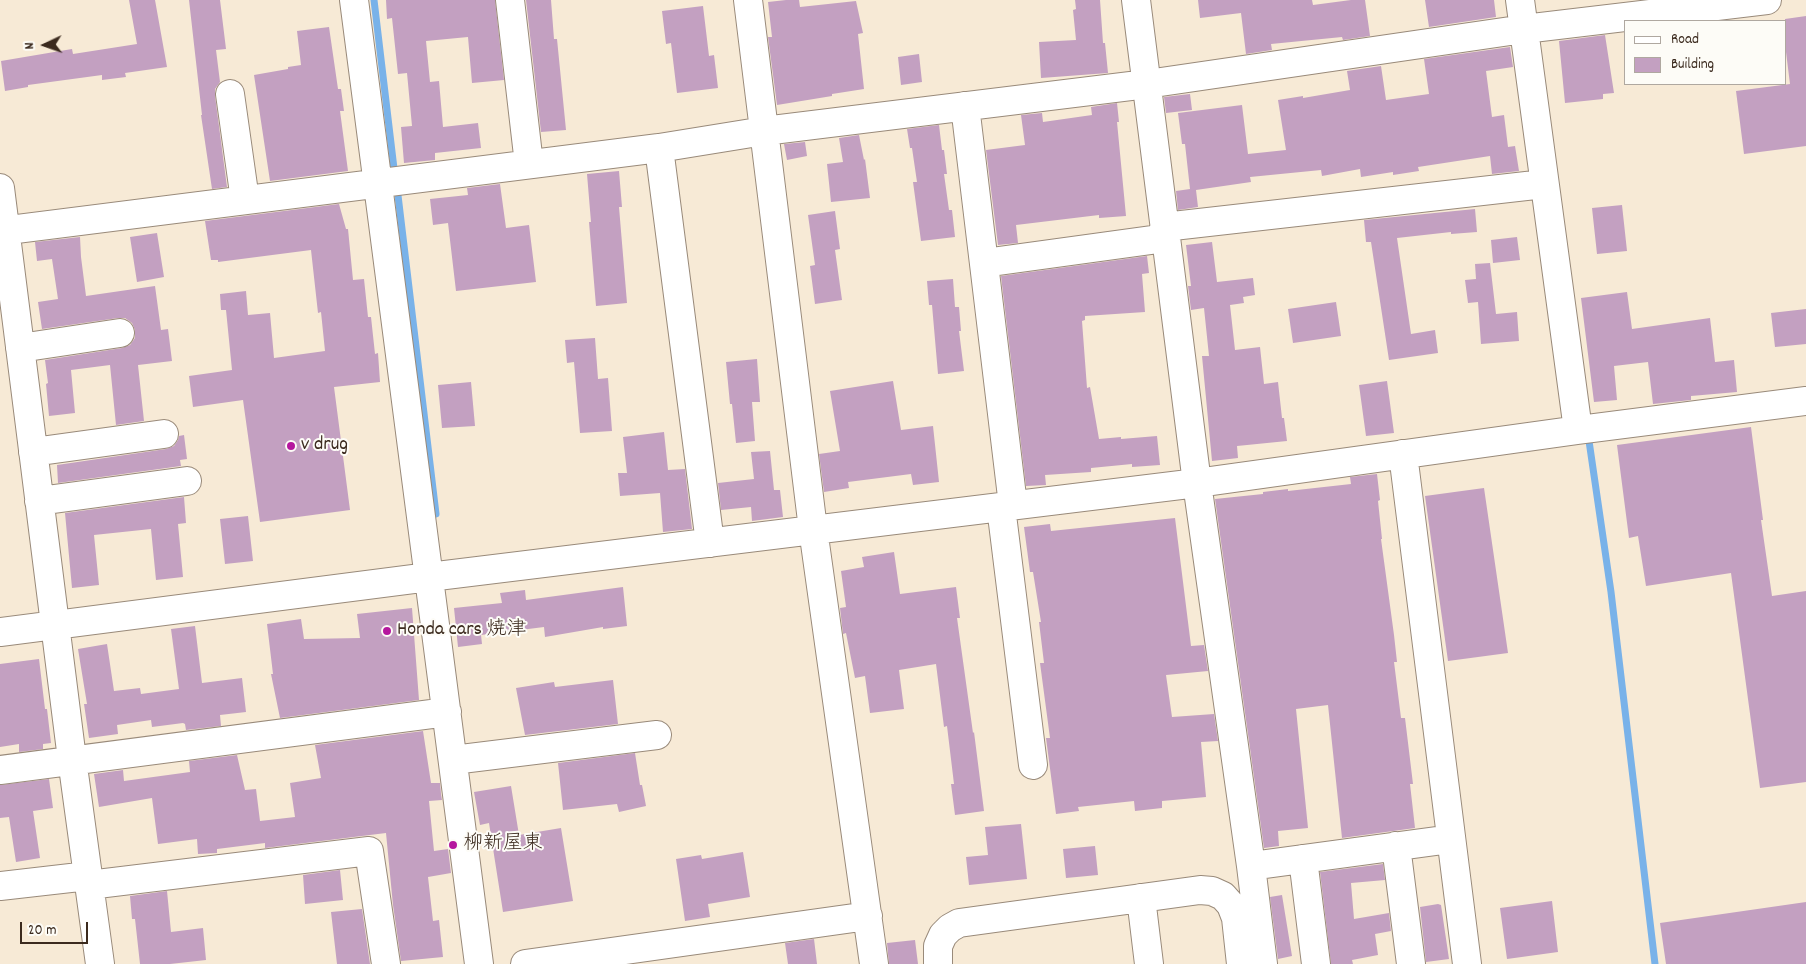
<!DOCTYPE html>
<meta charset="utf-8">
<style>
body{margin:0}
#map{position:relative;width:1806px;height:964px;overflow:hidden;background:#f7ead6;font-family:Dekko,sans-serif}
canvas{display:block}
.legend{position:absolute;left:1624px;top:20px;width:162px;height:65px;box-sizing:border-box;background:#fdfcf7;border:1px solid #afa8a0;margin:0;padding:6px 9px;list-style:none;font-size:15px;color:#3b2a1e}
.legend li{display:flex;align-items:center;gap:10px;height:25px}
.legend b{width:25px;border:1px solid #afa8a0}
.north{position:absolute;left:20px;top:20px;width:50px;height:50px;-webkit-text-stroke:4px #fdfcf7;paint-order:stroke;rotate:267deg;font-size:14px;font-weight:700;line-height:20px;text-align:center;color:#3b2a1e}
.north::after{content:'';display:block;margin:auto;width:18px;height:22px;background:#3b2a1e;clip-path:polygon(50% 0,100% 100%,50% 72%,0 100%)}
.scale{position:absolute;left:20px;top:922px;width:68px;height:22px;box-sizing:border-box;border:2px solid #3b2a1e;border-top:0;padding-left:6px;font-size:15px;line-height:18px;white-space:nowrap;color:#3b2a1e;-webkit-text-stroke:4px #fdfcf7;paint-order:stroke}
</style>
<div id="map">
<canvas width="1806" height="964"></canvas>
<ul class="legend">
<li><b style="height:6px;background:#fff"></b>Road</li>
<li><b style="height:14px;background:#c3a0c1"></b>Building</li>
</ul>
<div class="north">N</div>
<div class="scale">20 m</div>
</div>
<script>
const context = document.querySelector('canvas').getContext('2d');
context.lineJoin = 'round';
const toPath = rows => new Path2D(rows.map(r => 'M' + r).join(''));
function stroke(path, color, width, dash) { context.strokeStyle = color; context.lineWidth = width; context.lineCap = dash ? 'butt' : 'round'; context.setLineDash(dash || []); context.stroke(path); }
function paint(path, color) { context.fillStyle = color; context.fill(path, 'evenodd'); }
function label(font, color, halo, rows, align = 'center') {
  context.font = font + ' Dekko,"Klee One",sans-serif'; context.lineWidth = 4; context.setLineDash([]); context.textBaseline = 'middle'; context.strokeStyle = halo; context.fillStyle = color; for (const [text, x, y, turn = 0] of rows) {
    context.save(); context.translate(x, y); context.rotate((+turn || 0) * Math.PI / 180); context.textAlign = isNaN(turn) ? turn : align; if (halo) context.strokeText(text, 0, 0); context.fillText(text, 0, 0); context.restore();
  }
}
stroke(toPath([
 [374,0,395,177],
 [397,187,436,514],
 [1588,434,1611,592,1655,964]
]), '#79b2e9', 7);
paint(toPath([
 [129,0,155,0,167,67,125,73,126,77,102,80,102,75,28,85,28,87,5,91,1,61,72,49,73,54,137,44],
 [189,0,220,0,226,49,216,50,220,82,215,89,215,96,227,187,212,189,201,115,202,115],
 [386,0,495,0,504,80,472,83,468,37,426,41,430,82,439,81,443,127,478,123,481,148,435,153,435,160,404,163,401,127,412,126,407,73,398,74,392,18,387,19],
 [526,0,551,0,554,39,557,39,566,130,541,132],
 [786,0,799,0,800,7,856,1,863,33,858,34,864,89,832,94,832,96,777,105,768,37,772,37,768,2],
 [1075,0,1100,0,1103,43,1105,43,1108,73,1041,78,1039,42,1076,40,1073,10,1076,9],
 [1198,0,1312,0,1313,5,1351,0,1365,0,1370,36,1343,40,1342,37,1271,44,1272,50,1246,54,1241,13,1200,18],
 [1425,0,1494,0,1496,17,1429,27],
 [703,6,709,56,714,55,718,88,677,93,671,43,666,44,662,11],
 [1806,16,1806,146,1744,154,1736,91,1790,84,1785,44,1785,19],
 [329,27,338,89,341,89,344,111,340,111,348,171,270,181,254,75,288,69,288,67,301,65,297,31],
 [1605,35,1614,93,1603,94,1603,99,1565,103,1559,41],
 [1510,47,1513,67,1486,71,1492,117,1504,115,1508,147,1515,146,1519,171,1492,174,1490,156,1418,167,1419,171,1393,175,1393,172,1361,177,1360,169,1322,176,1321,170,1250,177,1251,182,1196,190,1198,207,1178,210,1176,191,1190,189,1185,144,1182,144,1178,113,1242,105,1248,154,1286,150,1278,100,1303,96,1303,98,1350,90,1347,71,1381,66,1386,100,1429,94,1424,59],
 [919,54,922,82,901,85,898,57],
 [1190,94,1192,110,1166,113,1164,97],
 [1117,103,1119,122,1117,122,1126,216,1099,218,1099,215,1016,225,1018,243,998,245,986,150,1025,145,1021,115,1042,113,1043,122,1092,115,1091,107],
 [939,125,942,150,944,150,947,174,944,174,949,210,952,210,955,237,921,241,913,182,917,182,912,148,910,148,907,129],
 [859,135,864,160,865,159,870,198,831,202,827,164,843,162,839,138],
 [805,142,807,156,787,160,784,144],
 [619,171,622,207,619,207,627,303,596,306,589,222,591,222,587,174],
 [500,184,506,228,529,225,536,282,456,291,448,223,433,225,430,199,468,195,467,188],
 [339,204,346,229,348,229,353,280,364,279,368,317,371,317,375,354,378,353,380,382,334,387,350,510,260,522,243,400,193,407,189,376,232,370,226,310,221,310,220,294,246,291,248,315,270,313,274,358,325,351,321,312,318,313,311,250,218,262,218,260,211,260,205,221],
 [1622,205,1627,251,1597,254,1592,208],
 [1475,209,1477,232,1451,234,1451,232,1397,238,1411,334,1435,330,1438,353,1389,360,1371,242,1366,242,1364,220],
 [835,211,840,249,835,250,842,300,815,304,810,266,815,265,808,215],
 [157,233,164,277,137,282,130,237],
 [80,237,81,257,86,296,155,286,161,330,168,329,172,361,138,365,144,421,116,425,110,365,71,370,75,413,49,416,46,384,48,383,45,360,122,348,130,345,135,338,135,330,132,323,125,318,118,318,42,329,38,302,58,299,52,259,37,261,35,242],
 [1517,237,1520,260,1493,263,1491,240],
 [1212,242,1217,282,1253,278,1255,295,1243,297,1244,303,1230,305,1235,350,1260,347,1264,384,1278,382,1282,418,1284,418,1287,441,1237,446,1238,458,1212,461,1202,356,1209,356,1204,308,1191,310,1188,286,1191,286,1186,245],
 [1147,256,1149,273,1142,274,1145,312,1085,316,1085,320,1082,321,1087,388,1090,387,1099,439,1121,437,1121,439,1157,436,1160,465,1132,467,1132,464,1091,468,1091,472,1045,475,1046,485,1026,486,1001,276],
 [1490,263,1496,314,1517,312,1519,341,1481,344,1478,302,1468,303,1465,280,1476,279,1475,264],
 [953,279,955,307,959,307,961,331,959,331,964,371,938,374,932,305,929,305,927,281],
 [1627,292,1632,329,1710,318,1715,362,1734,360,1737,392,1691,396,1691,400,1653,404,1648,362,1614,366,1617,400,1594,402,1581,298],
 [1336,302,1341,336,1293,343,1288,309],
 [1806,309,1806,344,1775,347,1771,313],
 [595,338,598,379,608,378,612,431,580,433,574,362,567,363,565,340],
 [757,359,760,402,752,402,755,441,736,443,732,404,730,404,726,362],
 [893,381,901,430,933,426,939,482,913,485,911,474,848,482,849,488,824,492,819,454,840,451,830,391],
 [1387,381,1394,433,1366,436,1359,385],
 [471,382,475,426,442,428,438,385],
 [1751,427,1763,520,1761,520,1772,596,1806,591,1806,782,1760,788,1731,573,1646,586,1638,536,1629,538,1617,445],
 [664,432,668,470,685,469,692,529,663,532,660,493,620,496,618,473,627,473,623,437],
 [184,435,187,459,180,460,181,466,58,483,57,465,166,449,174,446,178,440,179,436],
 [770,451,774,490,780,490,783,517,752,521,751,507,721,510,718,483,754,479,751,452],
 [1377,474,1380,500,1378,501,1382,539,1381,539,1394,635,1397,662,1394,662,1401,718,1405,718,1413,784,1410,784,1415,828,1342,838,1328,705,1296,709,1308,828,1278,831,1279,846,1264,848,1215,499,1263,494,1263,492,1288,489,1288,491,1351,484,1350,477],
 [1484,488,1508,653,1448,661,1425,496],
 [184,497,186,523,178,524,183,577,156,580,151,529,94,535,99,585,72,588,65,513],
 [248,516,253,561,225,564,220,519],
 [1175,518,1191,646,1204,645,1208,671,1166,675,1172,717,1214,714,1218,741,1201,742,1206,797,1162,801,1162,808,1135,811,1134,801,1078,807,1079,811,1056,814,1046,738,1050,738,1040,663,1044,663,1039,622,1041,622,1033,572,1030,572,1024,527,1050,524,1051,531],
 [894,552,900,594,956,587,960,618,957,618,973,733,974,732,984,811,955,815,951,784,954,784,947,726,944,727,936,664,899,670,904,709,870,713,865,676,855,678,846,633,843,634,840,608,846,607,841,571,864,567,862,557],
 [623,587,627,626,603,629,603,627,545,637,544,627,481,635,482,644,458,647,454,608,502,603,500,593,525,590,526,600],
 [412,608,419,700,280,718,271,674,273,674,267,624,301,619,304,639,360,638,357,614],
 [195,626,202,683,242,678,246,712,220,715,221,726,186,730,185,724,183,723,152,727,151,720,117,725,118,734,89,738,84,704,87,704,78,649,107,644,114,691,140,688,141,694,179,689,171,629],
 [39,659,45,709,47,709,51,743,43,744,43,749,19,752,19,744,0,747,0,664],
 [613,680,618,724,525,735,516,688,554,682,555,687],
 [423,731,431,783,440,783,441,794,442,800,429,801,434,851,448,849,451,873,428,877,433,921,439,920,443,957,401,961,393,905,386,833,265,848,265,843,217,849,217,853,198,854,197,839,158,844,152,798,99,807,94,774,123,770,124,781,190,772,189,761,237,755,245,790,256,789,260,821,295,817,290,783,321,778,315,745],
 [635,753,640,785,642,785,646,806,619,812,617,804,563,810,558,763],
 [49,779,53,808,33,811,40,858,16,862,9,817,0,818,0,785],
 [511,786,519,835,561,828,573,901,503,912,489,823,480,825,474,792],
 [1021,824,1027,879,969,885,966,857,988,855,985,827],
 [1095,846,1098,875,1066,878,1063,849],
 [743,852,750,897,708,904,710,917,685,921,676,859,701,855,702,859],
 [1383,864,1385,880,1351,883,1354,919,1389,913,1391,931,1375,934,1378,955,1352,960,1353,964,1331,964,1320,872],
 [340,870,343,900,305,904,303,875],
 [167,891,171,932,203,928,206,960,170,964,140,964,135,919,132,919,130,896],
 [1282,895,1292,956,1278,959,1270,897],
 [1552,901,1558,952,1507,959,1500,908],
 [1806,902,1806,964,1666,964,1660,923],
 [1438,904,1441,905,1449,959,1426,962,1420,907],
 [362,909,370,964,337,964,331,912],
 [814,939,817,964,788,964,785,943],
 [915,940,918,964,889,964,887,943]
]), '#c3a0c1');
const minor = toPath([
 [354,0,479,964],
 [510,0,529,164],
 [748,0,813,529,874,964],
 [1136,0,1197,483,1251,866,1263,964],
 [1520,0,1578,430],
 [230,94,245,200],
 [965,106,1013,505],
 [659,148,710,543],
 [0,188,72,759,100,964],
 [1164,227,1544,184],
 [0,231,659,148,764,131,1147,84,1524,29,1767,0],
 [984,263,1166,238],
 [20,348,120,333],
 [33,452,164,434],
 [1403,454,1467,964],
 [39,501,187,481],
 [1001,507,1033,765],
 [0,632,429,577,1197,483,1578,430,1806,401],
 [453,760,657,735],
 [0,770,447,712],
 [1396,846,1411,964],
 [1303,859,1316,964],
 [1251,866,1451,839],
 [89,885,369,851,386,964],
 [0,886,88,876],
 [1141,898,1149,964],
 [525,964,868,916],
 [938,964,938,946,943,935,950,928,959,923,1200,890,1212,891,1223,896,1231,905,1236,918,1241,964]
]);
stroke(minor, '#998a7a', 30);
stroke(minor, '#fff', 28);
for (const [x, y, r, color] of [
 [291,446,5,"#b5179e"],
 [387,631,5,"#b5179e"],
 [453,845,5,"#b5179e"]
]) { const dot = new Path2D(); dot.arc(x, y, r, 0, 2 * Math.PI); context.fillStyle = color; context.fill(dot); stroke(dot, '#fdfcf7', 2); }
label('20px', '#3b2a1e', '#fdfcf7', [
 ["v drug",301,446],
 ["Honda cars 焼津",397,631],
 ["柳新屋東",463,845]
], 'left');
</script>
